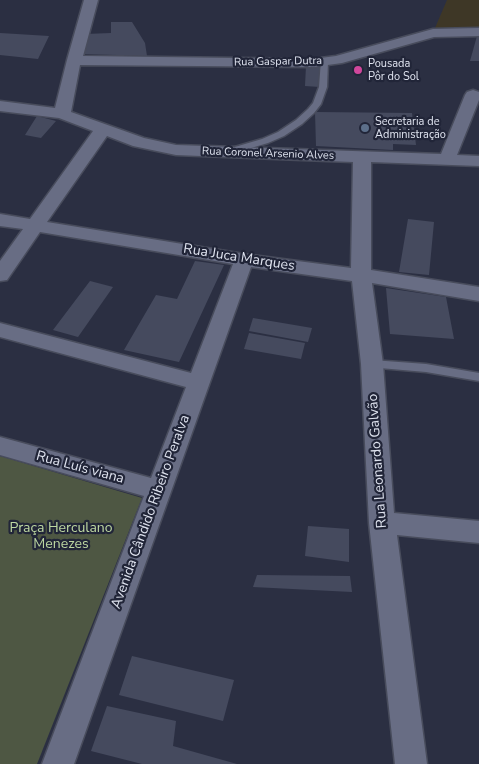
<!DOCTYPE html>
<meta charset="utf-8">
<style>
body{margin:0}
canvas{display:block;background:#2b2f42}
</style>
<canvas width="479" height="764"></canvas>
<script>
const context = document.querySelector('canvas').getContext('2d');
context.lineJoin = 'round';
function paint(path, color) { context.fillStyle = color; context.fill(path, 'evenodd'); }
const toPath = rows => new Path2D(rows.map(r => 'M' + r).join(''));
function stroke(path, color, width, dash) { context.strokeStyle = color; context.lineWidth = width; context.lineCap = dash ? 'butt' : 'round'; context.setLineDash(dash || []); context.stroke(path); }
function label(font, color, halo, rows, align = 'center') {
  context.font = font + ' "Nunito Sans",sans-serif'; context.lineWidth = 4.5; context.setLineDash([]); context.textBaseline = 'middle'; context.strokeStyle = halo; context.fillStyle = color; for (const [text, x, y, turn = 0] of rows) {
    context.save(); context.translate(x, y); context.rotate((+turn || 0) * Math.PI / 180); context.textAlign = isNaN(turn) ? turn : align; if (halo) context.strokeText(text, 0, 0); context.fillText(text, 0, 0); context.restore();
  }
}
paint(toPath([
 [447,0,479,0,479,28,435,28]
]), '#3e3726');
paint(toPath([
 [0,456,142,498,37,764,0,764]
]), '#4e5743');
paint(toPath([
 [111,22,132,22,145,43,147,56,84,54,86,34,111,33],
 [0,33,49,36,38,59,0,55],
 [477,36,479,36,479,61,470,61],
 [306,66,321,67,320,87,305,86],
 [315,112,412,113,416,145,393,144,393,150,316,146],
 [37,116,56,121,41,138,25,135],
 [408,219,434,222,429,275,399,272],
 [195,261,224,265,179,362,124,350,156,295,177,299],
 [90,281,113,287,78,337,53,330],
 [386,288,446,297,454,339,390,334],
 [253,318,312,328,308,342,249,331],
 [249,333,305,343,301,359,244,349],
 [308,526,349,529,349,562,305,556],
 [257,575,350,576,352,592,253,587],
 [132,656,234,680,223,721,119,695],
 [107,706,176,721,173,746,237,764,142,764,91,751]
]), '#454a5e');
const lane = toPath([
 [321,60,328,62,327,87,321,104,314,113,302,124,284,136,268,143,234,153,228,153,228,149,262,139,278,132,296,120,308,109,313,103,319,87,321,60],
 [372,360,426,364,479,373,479,381,426,372,368,367,366,364,372,360]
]);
const street = toPath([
 [84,0,98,0,83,56,313,59,336,56,433,29,479,28,479,36,434,37,342,63,313,67,80,65,71,112,144,138,176,145,441,154,465,95,467,92,473,90,479,92,479,100,457,155,479,156,479,166,371,162,371,270,479,287,479,301,372,283,383,364,394,513,479,521,479,543,397,535,427,764,395,764,369,523,361,364,352,281,251,267,74,764,42,764,144,496,0,455,0,437,151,478,186,387,0,337,0,323,191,373,233,264,40,232,7,280,0,281,0,261,23,229,0,226,0,214,30,219,93,131,59,118,0,111,0,101,55,108,67,60,84,0],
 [107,136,133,146,176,155,353,162,351,268,244,254,47,222,107,136]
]);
stroke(lane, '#484c5c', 3);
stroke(street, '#484c5c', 3);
paint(lane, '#686d84');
paint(street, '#686d84');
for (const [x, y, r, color] of [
 [358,70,5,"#d1479c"],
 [365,128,5,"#5c6f8a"]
]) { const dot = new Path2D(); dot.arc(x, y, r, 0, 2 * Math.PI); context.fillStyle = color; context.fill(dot); stroke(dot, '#212538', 2); }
label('11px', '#dfe3ef', '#212538', [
 ["Rua Gaspar Dutra",278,62,-1],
 ["Rua Coronel Arsenio Alves",268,154,2]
]);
label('11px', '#dfe3ef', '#212538', [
 ["Pousada",368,64],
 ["Pôr do Sol",368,77],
 ["Secretaria de",375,122],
 ["Administração",375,135]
], 'left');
label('14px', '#dfe3ef', '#212538', [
 ["Rua Juca Marques",239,258,9],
 ["Rua Leonardo Galvão",378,461,-94],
 ["Rua Luís viana",80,468,15],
 ["Avenida Cândido Ribeiro Peralva",151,512,-70]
]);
label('14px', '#bdd7a1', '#212538', [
 ["Praça Herculano",61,529],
 ["Menezes",61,545]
]);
</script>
